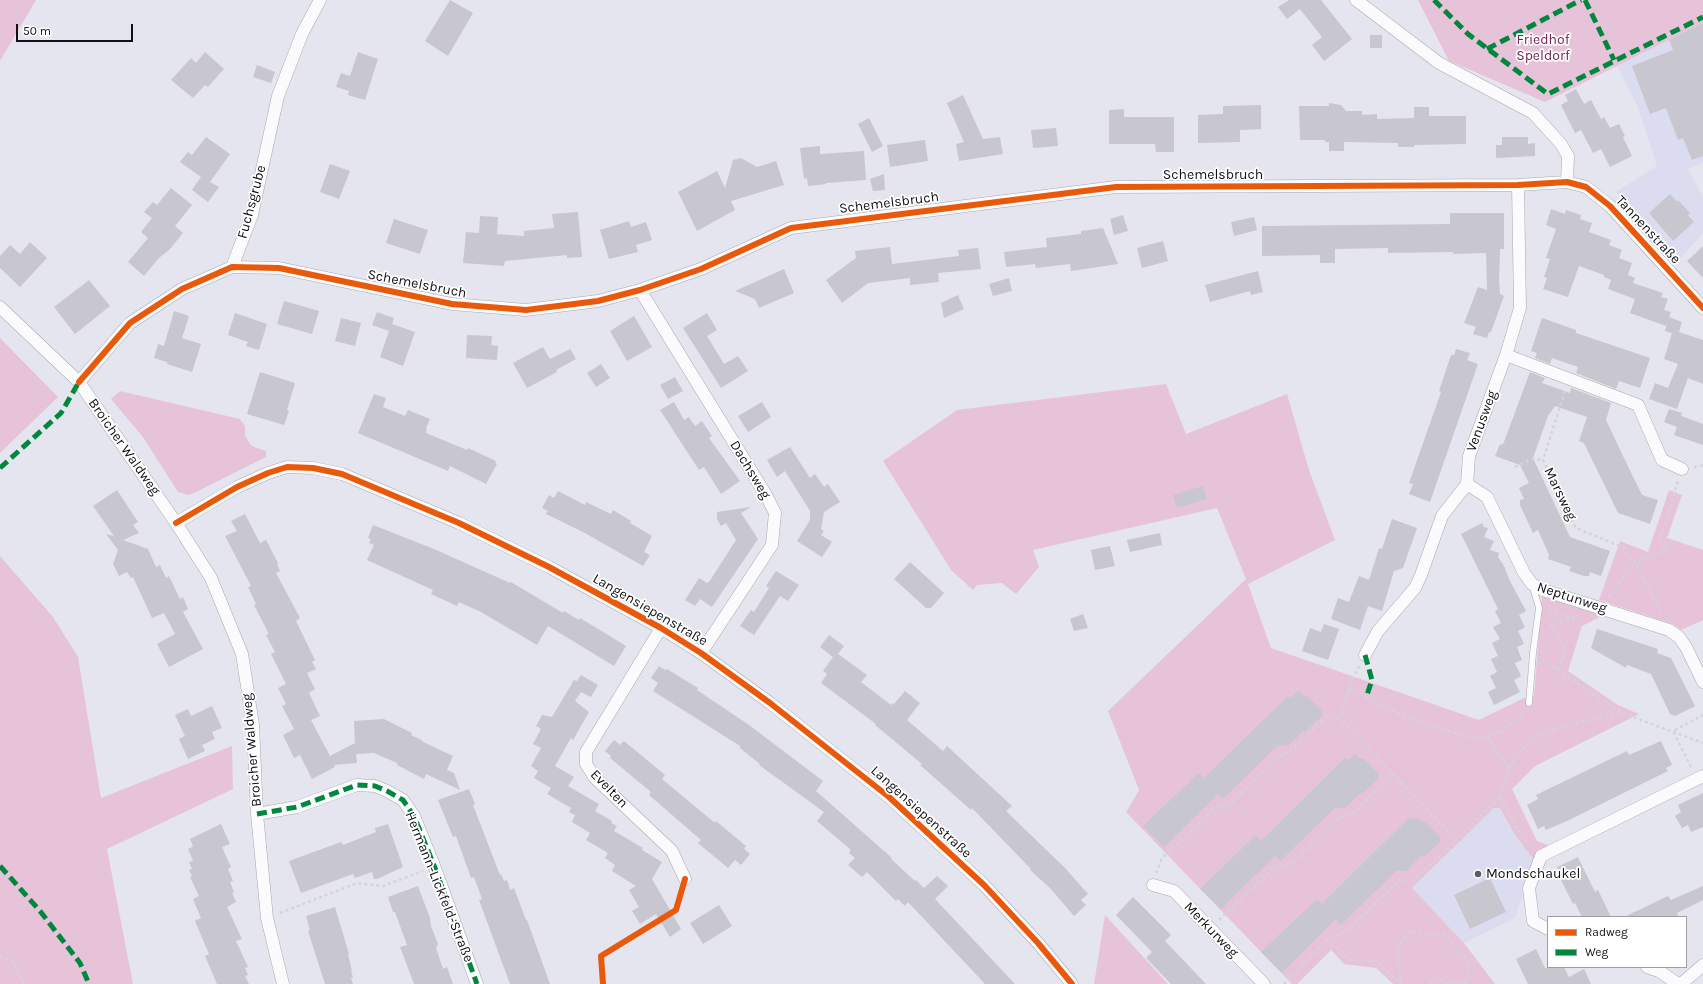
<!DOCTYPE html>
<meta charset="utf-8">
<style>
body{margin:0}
#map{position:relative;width:1703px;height:984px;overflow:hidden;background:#e5e5f0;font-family:Karla,sans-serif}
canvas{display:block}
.legend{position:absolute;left:1547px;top:916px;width:140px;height:52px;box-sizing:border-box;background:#fff;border:1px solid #9f9fa2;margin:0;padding:5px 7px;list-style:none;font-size:12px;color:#101016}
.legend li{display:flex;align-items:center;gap:8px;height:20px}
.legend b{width:20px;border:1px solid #9f9fa2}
.scale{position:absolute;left:16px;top:24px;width:117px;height:18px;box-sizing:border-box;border:2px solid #101016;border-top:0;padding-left:5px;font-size:12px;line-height:14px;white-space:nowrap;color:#101016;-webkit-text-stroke:3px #fff;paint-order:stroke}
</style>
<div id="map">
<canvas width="1703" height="984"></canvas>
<ul class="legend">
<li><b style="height:5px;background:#e8590c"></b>Radweg</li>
<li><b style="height:5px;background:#00873e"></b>Weg</li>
</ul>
<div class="scale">50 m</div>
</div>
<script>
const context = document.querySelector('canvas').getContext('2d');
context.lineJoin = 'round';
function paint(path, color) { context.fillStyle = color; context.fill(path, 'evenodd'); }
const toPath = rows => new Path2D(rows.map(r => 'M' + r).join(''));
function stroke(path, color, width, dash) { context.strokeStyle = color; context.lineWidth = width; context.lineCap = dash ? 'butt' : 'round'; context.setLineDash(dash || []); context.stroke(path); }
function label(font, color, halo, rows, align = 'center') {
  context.font = font + ' Karla,sans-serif'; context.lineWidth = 3.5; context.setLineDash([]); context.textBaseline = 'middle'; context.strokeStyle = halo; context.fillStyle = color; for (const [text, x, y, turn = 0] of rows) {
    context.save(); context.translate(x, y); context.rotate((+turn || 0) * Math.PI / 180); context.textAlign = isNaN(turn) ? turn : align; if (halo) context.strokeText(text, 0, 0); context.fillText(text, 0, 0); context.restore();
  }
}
paint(toPath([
 [1703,23,1703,163,1688,169,1703,197,1703,233,1677,262,1616,192,1657,166,1637,105,1617,66],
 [1494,808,1500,808,1515,835,1534,860,1515,918,1464,943,1412,888]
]), '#dbdcf0');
paint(toPath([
 [0,0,36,0,0,61],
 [1418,0,1703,0,1703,23,1545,102,1449,61],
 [0,338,58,397,0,453],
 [1166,384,1186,434,1287,394,1309,470,1335,540,1248,584,1271,648,1479,720,1526,697,1534,696,1542,596,1604,615,1582,626,1568,671,1618,705,1639,714,1535,766,1512,789,1537,841,1548,845,1534,860,1515,835,1500,808,1494,808,1412,888,1464,943,1495,984,1393,984,1376,968,1344,964,1331,950,1297,984,1292,984,1126,812,1139,790,1108,711,1246,579,1217,508,1033,550,1039,567,1016,594,1002,583,977,585,973,590,951,570,883,461,957,410],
 [120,391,240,419,245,426,245,435,250,444,254,447,266,451,266,457,194,493,189,495,178,492,143,437,111,399],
 [1669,490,1682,495,1667,538,1703,550,1703,620,1681,630,1673,624,1599,600,1620,541,1648,552],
 [0,556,53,617,78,657,101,798,232,746,233,789,107,849,133,984,0,984],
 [1105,915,1168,984,1094,984]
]), '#e7c3d9');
paint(toPath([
 [450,0,473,13,448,56,425,41],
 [1289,0,1321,0,1352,39,1324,61,1312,45,1322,37,1300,9,1287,19,1278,7],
 [1703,23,1703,156,1692,160,1683,138,1678,140,1666,108,1650,114,1632,66,1673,50,1669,40],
 [1370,35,1382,35,1382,48,1370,48],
 [205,52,224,69,208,87,205,85,193,98,171,80,191,58,196,63],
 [358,52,378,59,365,100,348,95,349,91,336,87,341,73,350,76],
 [257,65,275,72,271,83,253,77],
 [1576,89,1584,104,1591,100,1601,119,1604,117,1610,128,1619,124,1625,136,1623,137,1632,156,1610,167,1601,149,1593,153,1581,130,1575,133,1561,105,1568,101,1565,95],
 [963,95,983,139,1000,137,1003,154,959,161,956,144,964,142,947,103],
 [1329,103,1341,105,1346,111,1362,111,1362,115,1377,114,1377,119,1414,118,1414,107,1429,107,1429,116,1466,116,1466,144,1414,145,1414,147,1398,147,1398,143,1344,142,1344,151,1329,151,1329,142,1325,142,1325,140,1300,140,1299,106,1329,106],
 [1261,105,1261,129,1240,130,1240,142,1198,143,1198,115,1223,114,1223,106],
 [1124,109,1124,117,1174,117,1174,152,1156,152,1155,144,1109,144,1109,110],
 [869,118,883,146,872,152,858,124],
 [1056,128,1058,146,1033,148,1031,130],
 [206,137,230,154,210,182,219,187,208,202,192,190,201,177,180,162,188,152,192,155],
 [1502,137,1528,137,1528,144,1535,143,1535,156,1496,158,1496,145,1502,145],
 [925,140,928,161,890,167,887,145],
 [820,146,820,154,864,151,866,180,826,183,826,184,808,186,807,178,804,179,800,148],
 [741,158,757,167,776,161,784,185,731,201,735,210,697,231,678,192,717,171,725,188,733,160],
 [330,164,350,171,339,199,320,192],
 [884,174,885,190,873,191,870,179],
 [171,188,192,205,175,226,183,233,170,249,159,258,144,276,128,262,148,238,141,232,152,218,144,212,153,202,157,205],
 [1670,194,1677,202,1678,200,1690,213,1688,215,1694,222,1673,241,1649,213],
 [1551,209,1565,214,1566,210,1581,215,1580,219,1592,223,1589,232,1611,240,1609,245,1622,250,1619,258,1632,263,1628,275,1635,278,1633,283,1663,293,1661,297,1668,299,1664,310,1671,312,1666,326,1630,313,1635,299,1608,289,1611,280,1604,277,1604,275,1579,266,1568,297,1543,289,1547,278,1544,277,1550,259,1546,258,1556,229,1546,225],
 [578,212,582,257,567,258,567,255,505,261,504,266,463,263,466,232,479,233,480,216,498,217,497,234,524,236,524,231,554,228,552,214],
 [1450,213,1504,213,1504,249,1500,249,1499,280,1500,294,1504,296,1491,332,1489,332,1487,338,1473,334,1476,327,1464,323,1478,287,1487,290,1486,253,1453,254,1453,252,1388,253,1388,248,1335,249,1335,263,1320,263,1320,255,1262,256,1262,226,1450,224],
 [1123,215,1128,231,1114,235,1110,219],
 [1254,217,1257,230,1234,236,1231,222],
 [394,219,428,230,420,254,386,243],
 [629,221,631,227,646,222,652,240,636,245,638,252,609,259,600,230],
 [1103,228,1118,264,1071,271,1070,264,1036,268,1035,264,1006,267,1004,252,1047,247,1046,238,1081,234,1081,231],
 [1163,241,1168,261,1142,268,1137,248],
 [30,242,47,258,20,287,0,268,0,256,10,245,20,254],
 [1703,246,1703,278,1687,261],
 [890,247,892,264,959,256,958,250,978,248,981,269,938,273,939,282,910,285,910,278,868,283,842,303,826,280,856,258,855,251],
 [784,269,794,293,759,308,755,299,735,291],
 [1258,271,1263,292,1251,295,1250,291,1210,302,1205,285],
 [1009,278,1012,291,993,296,989,284],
 [89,280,110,306,75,334,54,307],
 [958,295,964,309,944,318,941,303],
 [284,301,319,311,312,334,277,324],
 [174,311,189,316,182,338,201,344,192,372,167,364,167,362,154,358,158,344,164,346],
 [377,312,394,318,392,324,415,332,403,366,380,357,391,325,389,331,372,325],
 [235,313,267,324,259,350,246,346,248,342,228,335],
 [707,313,717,330,707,336,724,364,738,356,748,371,721,388,683,328],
 [634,316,652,347,627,361,610,331],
 [1669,317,1682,322,1679,332,1703,340,1703,384,1688,378,1677,409,1649,399,1655,383,1668,388,1678,364,1664,359,1672,333,1665,331],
 [341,318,361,323,355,346,335,341],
 [1542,318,1576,330,1576,333,1650,358,1640,388,1619,381,1616,389,1576,373,1578,367,1552,358,1550,364,1535,358,1537,353,1531,351],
 [467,335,492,336,491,345,498,346,497,360,466,358],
 [543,347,550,359,570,349,576,359,556,370,557,372,527,388,513,363],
 [1456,349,1470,353,1467,360,1478,364,1430,502,1409,494,1413,484,1409,483,1441,392,1439,391,1451,355,1454,355],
 [601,364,610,378,596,387,587,373],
 [260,372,295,383,287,410,289,411,284,425,247,414],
 [1530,372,1545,378,1542,383,1570,393,1571,388,1611,403,1606,420,1623,456,1642,495,1658,500,1650,524,1618,513,1584,443,1579,441,1587,417,1555,406,1548,416,1533,458,1570,537,1610,551,1601,576,1590,572,1589,576,1584,576,1569,571,1571,567,1548,559,1549,555,1538,530,1533,533,1520,505,1520,500,1524,499,1519,488,1529,483,1520,465,1495,456,1500,444,1502,445,1504,442],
 [675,377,683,391,668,399,660,385],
 [374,394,386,398,383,407,405,416,408,410,430,419,426,428,427,429,426,433,467,450,468,448,496,461,495,463,497,464,486,484,450,466,448,471,358,433],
 [674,402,684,420,689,417,695,426,702,421,712,436,709,438,740,481,721,494,704,467,699,470,660,410],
 [762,402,771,417,748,432,738,416],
 [1669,409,1682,413,1681,416,1703,424,1703,445,1674,435,1677,427,1664,422],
 [790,447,810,478,815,474,824,487,828,484,840,502,824,512,821,529,824,531,821,535,832,542,822,557,797,541,810,520,810,511,785,471,777,477,767,460],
 [1203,486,1207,499,1177,508,1173,495],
 [117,490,138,522,133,525,139,533,123,540,148,549,156,567,160,565,166,578,169,576,180,599,183,597,188,609,183,612,203,649,169,667,157,644,175,634,164,613,152,618,133,577,131,578,127,572,119,576,113,564,118,550,106,534,114,536,93,506],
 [558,491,585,505,586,502,611,514,613,510,631,521,630,523,652,536,644,552,650,555,643,566,583,532,546,514,548,511,542,508,549,495,554,498],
 [751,507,741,513,758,539,712,607,700,599,695,606,685,600,699,578,707,583,709,582,736,540,726,523,721,526,717,519,717,512],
 [245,514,260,543,266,540,278,563,277,564,280,571,276,573,300,618,296,621,315,660,312,662,316,669,307,673,315,689,309,693,320,716,311,720,330,756,355,743,354,721,384,719,412,733,411,735,423,741,423,742,453,756,447,770,454,773,460,790,426,774,424,779,397,765,397,763,374,753,356,754,357,763,334,765,335,767,312,779,300,755,294,758,283,735,294,729,282,706,286,704,278,688,286,684,271,654,275,652,266,635,269,634,254,605,256,604,248,587,251,586,225,536,237,531,231,521],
 [1392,519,1417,528,1403,568,1394,571,1382,611,1368,606,1360,630,1331,619,1338,598,1349,602,1359,576,1369,580,1379,548,1382,549],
 [1482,523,1484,527,1488,528,1484,537,1494,541,1490,550,1499,553,1498,557,1504,566,1510,581,1526,611,1519,615,1525,627,1518,631,1524,644,1517,647,1522,660,1515,663,1521,676,1514,680,1520,692,1494,705,1488,692,1496,688,1490,676,1497,672,1491,659,1498,656,1492,643,1500,639,1493,627,1501,623,1495,611,1498,609,1461,534],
 [373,525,434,549,510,583,511,582,563,613,564,611,579,620,580,618,626,646,614,666,548,626,537,645,481,612,459,602,457,606,431,594,433,590,367,560,374,545,369,543,371,539,368,538],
 [1160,533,1162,545,1130,552,1127,540],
 [1110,546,1115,566,1095,570,1091,550],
 [910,562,944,593,931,608,926,608,894,579],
 [776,571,799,585,788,601,780,596,754,635,740,626,751,610,754,612,769,588,766,586],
 [1083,614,1088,628,1074,631,1070,619],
 [1324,624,1339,629,1328,660,1302,651,1310,628,1321,632],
 [1597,629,1658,649,1657,653,1671,658,1695,706,1675,716,1670,714,1651,674,1627,665,1626,668,1591,648],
 [829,635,844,646,838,654,867,675,861,682,891,705,893,703,894,704,905,691,920,703,907,720,943,751,947,746,1012,806,1006,811,1065,868,1088,894,1081,900,1086,905,1074,916,1051,889,1030,870,1031,869,972,808,971,810,920,765,922,764,875,725,876,724,821,683,827,674,823,671,833,657,820,647],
 [659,666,665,670,667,669,698,688,697,690,749,725,823,781,816,791,892,858,891,859,915,881,916,880,924,888,937,876,948,886,935,899,1015,984,985,984,908,902,905,906,898,899,896,901,867,872,862,877,848,865,855,858,849,853,851,850,817,821,824,812,759,765,760,764,740,748,740,746,653,691,658,683,651,678],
 [581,675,598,685,591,697,581,692,575,701,589,712,573,740,571,738,555,766,574,777,568,786,599,804,595,811,612,821,611,823,617,826,614,831,643,848,642,850,662,862,652,879,681,929,670,937,656,914,640,924,632,911,639,907,629,890,636,886,612,871,615,865,605,858,608,853,586,840,590,833,572,822,575,815,569,812,571,808,547,794,551,788,534,778,538,771,531,766,541,748,533,744,541,729,536,726,542,715,552,717,574,680,577,681],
 [1298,691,1304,696,1307,696,1322,711,1322,716,1305,732,1304,730,1288,746,1278,745,1223,799,1218,794,1164,847,1143,826,1199,773,1204,778,1288,696,1291,698],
 [212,706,222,728,212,732,215,739,202,745,205,751,188,759,179,739,185,736,175,715,188,709,191,716],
 [614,740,620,745,624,741,665,775,662,779,715,823,716,821,746,846,744,849,750,854,741,865,735,860,728,868,698,843,701,840,649,795,651,792,610,758,611,756,605,751],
 [1661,741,1672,765,1666,768,1668,771,1569,820,1546,830,1544,826,1538,829,1527,805,1538,799,1536,795,1627,751,1629,755],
 [1355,754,1361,759,1364,759,1379,774,1378,779,1362,794,1361,792,1345,808,1335,808,1280,861,1275,856,1221,909,1200,889,1256,835,1261,841,1345,758,1348,760],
 [469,789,475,804,473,805,500,875,501,874,504,881,507,880,510,890,514,888,526,920,527,920,550,984,510,984,479,900,482,899,474,877,471,878,456,836,453,837,438,800],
 [1703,793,1703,827,1691,832,1688,825,1682,828,1675,816,1681,812,1678,805],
 [1416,817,1422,822,1425,822,1440,837,1440,842,1424,857,1422,855,1406,871,1396,871,1341,925,1336,919,1282,973,1261,952,1317,899,1322,904,1409,818,1413,819],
 [221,824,230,844,222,847,231,867,228,869,233,881,230,882,234,892,232,893,236,902,227,907,242,939,236,941,248,967,245,968,248,975,245,976,249,984,217,984,205,956,209,954,195,921,201,918,193,899,199,896,190,877,192,876,189,870,192,869,189,862,193,861,188,849,193,846,190,839],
 [388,824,403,867,377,879,374,879,372,872,355,878,353,874,301,893,289,861,341,842,343,845,376,832,375,828],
 [1578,857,1595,892,1598,890,1611,917,1582,917,1575,903,1573,904,1559,876,1561,875,1557,867],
 [1490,878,1506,912,1470,929,1454,895],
 [418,886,430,918,431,926,438,944,436,948,443,969,447,967,453,984,414,984,400,947,407,945,395,912,393,912,388,897],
 [1703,886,1703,900,1677,913,1679,917,1624,917,1668,896,1671,900],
 [1133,897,1171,935,1165,941,1206,984,1171,984,1146,958,1152,952,1116,915],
 [719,905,732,926,703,944,690,923],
 [335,907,349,954,348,954,352,971,351,971,353,977,351,978,353,984,325,984,308,931,310,930,306,916],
 [1536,949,1545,968,1564,967,1569,977,1584,969,1591,984,1528,984,1516,959]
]), '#c8c6ce');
const service = toPath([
 [1529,703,1533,653,1539,608,1532,584]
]);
const minor = toPath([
 [1356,0,1439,63,1533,113,1561,144,1568,156,1567,182],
 [232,267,252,215,278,96,302,34,320,0],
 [640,290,766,495,775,513,772,545,701,653],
 [0,307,79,382,176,523,211,578,242,654,253,725,257,814,267,918,283,984],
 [1506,355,1638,405,1662,460,1682,469],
 [79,382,130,323,182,289,232,267,279,268,452,304,526,310,598,301,640,290,701,269,791,228,1116,187,1518,185,1567,182,1586,187,1610,206,1703,308],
 [1467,484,1487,497,1524,573,1532,584,1543,590,1669,630,1679,637,1686,647,1703,682],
 [176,523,237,487,268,473,287,467,313,468,342,474,459,523,549,567,661,628,701,653,770,703,889,797,984,885,1038,943,1072,984],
 [661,628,586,752,586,764,595,778,672,851,685,879],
 [1365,655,1378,631,1415,588,1421,575,1442,516,1467,484,1469,456,1506,355,1520,308,1518,185],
 [257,814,297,807,357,785,375,786,387,791,403,800,414,816,435,868,477,984],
 [1153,885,1174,891,1264,984],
 [1548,929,1533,921,1529,888,1541,856,1703,776],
 [1647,967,1659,971,1678,984],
 [1681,984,1703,965]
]);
stroke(service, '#a7a7b0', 7);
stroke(minor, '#a7a7b0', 13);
stroke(toPath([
 [1565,391,1543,460,1576,528,1622,547,1635,562,1661,613],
 [1515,467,1532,459,1543,460],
 [1694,467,1703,465],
 [1609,598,1618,584,1635,562,1668,549,1660,539,1678,481],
 [1549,611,1571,618],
 [1543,660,1622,713],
 [1359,666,1353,678,1340,719,1457,840,1500,797,1515,826,1531,847],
 [1557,669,1565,655,1564,645,1551,625,1579,616],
 [1349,688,1384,707,1419,722,1469,737,1487,736,1502,731,1520,717,1524,711],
 [1487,736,1509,769],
 [1691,767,1673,731,1703,715],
 [1500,797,1509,769,1519,752,1536,737,1559,727,1622,713,1703,743],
 [1156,873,1162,858,1215,808,1227,807,1279,756,1289,752,1330,714,1340,719],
 [280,913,357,883,383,886,423,871],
 [1219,920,1274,867,1293,863,1338,818,1355,812,1393,773],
 [1327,940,1350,960,1376,961,1401,984],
 [0,956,12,960,24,984],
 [1284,984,1327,940,1345,932,1400,880,1414,880,1457,840],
 [1401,984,1397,948,1409,932,1445,935,1470,964,1467,983,1446,982,1437,978,1429,984]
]), '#d4d4d7', 2.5, [3, 3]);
stroke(service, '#fbfbfd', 6);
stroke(minor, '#fbfbfd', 12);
stroke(toPath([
 [1434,0,1468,34,1548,94,1703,17],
 [1585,0,1614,60],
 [1487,49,1581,0],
 [0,468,61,413,79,382],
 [1365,655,1372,680,1366,698],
 [257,814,297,807,357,785,375,786,387,791,403,800,414,816,435,868,477,984],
 [0,866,40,911,80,963,89,984]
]), '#00873e', 5, [10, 5]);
stroke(toPath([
 [79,382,130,323,182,289,232,267,279,268,452,304,526,310,598,301,640,290,701,269,791,228,1116,187,1518,185,1567,182,1586,187,1610,206,1703,308],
 [176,523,237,487,268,473,287,467,313,468,342,474,459,523,549,567,661,628,701,653,770,703,889,797,984,885,1038,943,1072,984],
 [603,984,601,956,676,910,685,879]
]), '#e8590c', 6);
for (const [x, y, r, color] of [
 [1478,874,4,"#5b5b62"]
]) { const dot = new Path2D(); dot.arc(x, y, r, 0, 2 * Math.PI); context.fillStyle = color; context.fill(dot); stroke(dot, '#fff', 1.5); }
label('14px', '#752353', '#fff', [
 ["Friedhof",1543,40],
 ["Speldorf",1543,56]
]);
label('14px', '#101016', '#fff', [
 ["Schemelsbruch",1213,175],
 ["Fuchsgrube",252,202,-75],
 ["Schemelsbruch",889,203,-7],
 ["Tannenstraße",1648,230,47],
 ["Schemelsbruch",417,284,11],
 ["Venusweg",1482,421,-70],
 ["Broicher Waldweg",124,447,55],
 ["Dachsweg",750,470,59],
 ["Marsweg",1560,494,64],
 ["Neptunweg",1572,598,18],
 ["Langensiepenstraße",650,610,30],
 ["Broicher Waldweg",252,750,-95],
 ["Evelten",609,789,46],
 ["Langensiepenstraße",921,812,42],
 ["Hermann-Lickfeld-Straße",439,887,68],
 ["Merkurweg",1211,930,46]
]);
label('14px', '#101016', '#fff', [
 ["Mondschaukel",1486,874]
], 'left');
</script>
